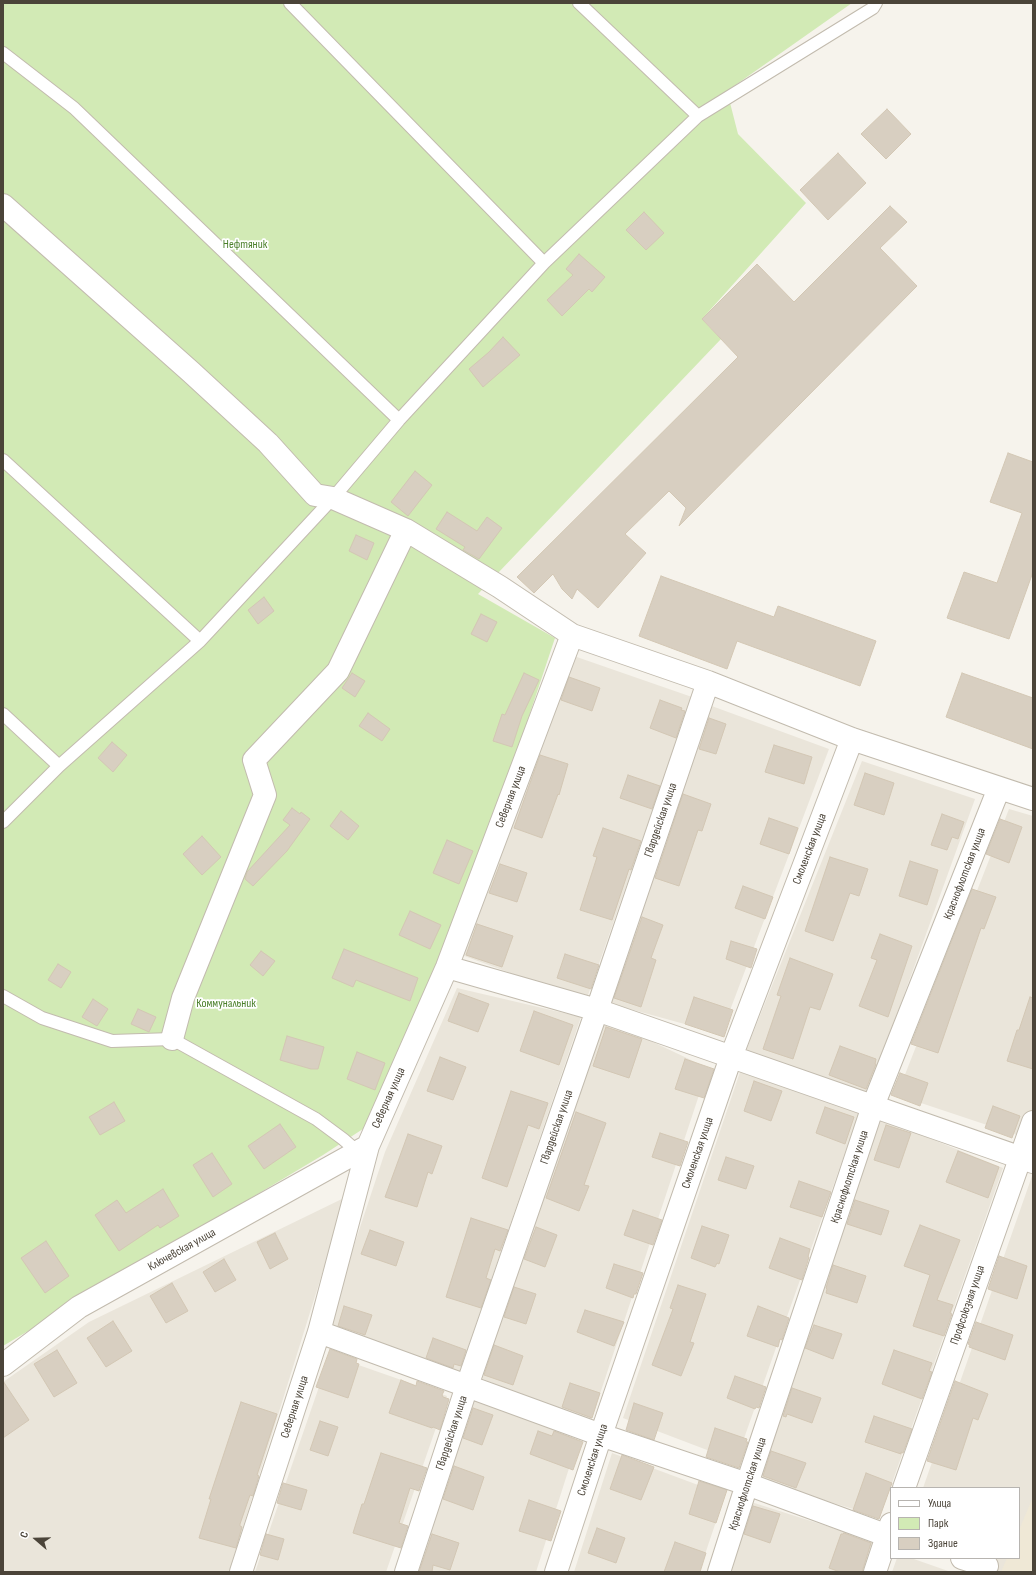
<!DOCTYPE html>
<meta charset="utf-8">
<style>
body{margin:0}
#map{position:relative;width:1036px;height:1575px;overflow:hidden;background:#f6f3ec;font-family:"Sofia Sans Condensed",sans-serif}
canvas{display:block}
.frame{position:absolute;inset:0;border:4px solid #4b4439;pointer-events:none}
.legend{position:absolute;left:890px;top:1487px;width:130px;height:72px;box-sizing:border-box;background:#fff;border:1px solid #b7b4b0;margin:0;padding:5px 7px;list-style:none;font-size:12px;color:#4b4439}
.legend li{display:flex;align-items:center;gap:8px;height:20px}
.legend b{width:20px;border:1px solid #b7b4b0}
.north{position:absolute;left:16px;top:1519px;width:40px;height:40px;-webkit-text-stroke:3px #fff;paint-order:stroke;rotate:290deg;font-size:11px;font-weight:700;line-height:16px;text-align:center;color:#4b4439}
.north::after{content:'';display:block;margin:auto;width:14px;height:18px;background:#4b4439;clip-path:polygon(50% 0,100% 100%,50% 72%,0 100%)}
</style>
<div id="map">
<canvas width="1036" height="1575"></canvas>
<div class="frame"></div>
<ul class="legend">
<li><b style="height:5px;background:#fff"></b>Улица</li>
<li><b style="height:11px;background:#d2eab5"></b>Парк</li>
<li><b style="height:11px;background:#d8cfc1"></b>Здание</li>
</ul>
<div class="north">С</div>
</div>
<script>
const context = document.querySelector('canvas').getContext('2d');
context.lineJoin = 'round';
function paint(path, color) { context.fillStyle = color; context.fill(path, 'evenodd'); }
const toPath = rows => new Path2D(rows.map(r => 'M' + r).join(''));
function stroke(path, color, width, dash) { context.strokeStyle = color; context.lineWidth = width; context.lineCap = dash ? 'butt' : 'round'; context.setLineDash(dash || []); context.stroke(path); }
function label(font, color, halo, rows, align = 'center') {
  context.font = font + ' "Sofia Sans Condensed",sans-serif'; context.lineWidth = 3.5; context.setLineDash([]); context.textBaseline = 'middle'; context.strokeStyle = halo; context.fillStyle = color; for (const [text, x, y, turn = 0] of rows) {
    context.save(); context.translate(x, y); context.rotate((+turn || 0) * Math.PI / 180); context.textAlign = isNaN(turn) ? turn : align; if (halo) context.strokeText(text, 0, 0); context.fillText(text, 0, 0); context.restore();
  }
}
paint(toPath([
 [571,655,692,697,586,1001,459,954],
 [709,705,829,749,721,1034,608,1003],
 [862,761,975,799,867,1097,745,1053],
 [1009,809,1033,816,1032,1140,897,1095],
 [457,988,581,1017,458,1377,326,1330,385,1152],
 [602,1018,708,1068,590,1424,469,1373],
 [740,1072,859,1113,736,1461,623,1418],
 [877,1117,1003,1168,880,1517,756,1480],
 [1032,1176,1033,1176,1033,1572,992,1572,996,1559,994,1558,1019,1558,1019,1488,923,1488],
 [346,1197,229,1572,3,1572,3,1382,89,1322],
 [330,1355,447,1396,386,1572,255,1572],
 [467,1394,578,1440,536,1572,411,1572],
 [612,1453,725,1495,699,1572,574,1572],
 [748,1501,877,1542,866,1572,726,1572],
 [897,1558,911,1558,951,1572,892,1572]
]), '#eae5da');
paint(toPath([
 [1033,1497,1033,1572,1001,1572,1007,1558,1019,1558,1019,1530]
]), '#efe8d6');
paint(toPath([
 [3,3,852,3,727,91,738,134,806,203,702,319,721,339,478,594,555,638,488,839,369,1125,323,1155,3,1346]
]), '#d2eab5');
const building = toPath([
 [887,109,911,134,886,159,861,134,887,109],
 [838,153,866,183,828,220,800,190,838,153],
 [890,206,907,222,880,248,917,286,679,526,686,508,669,491,625,534,646,553,598,608,577,589,572,599,562,589,553,574,534,593,517,577,738,357,702,319,757,264,794,302,890,206],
 [644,212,664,233,646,250,626,230,644,212],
 [579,254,605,277,592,292,589,289,562,316,547,300,573,275,566,269,579,254],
 [503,337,520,355,483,387,469,369,489,352,503,337],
 [1008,453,1033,462,1033,572,1009,639,947,618,964,572,997,583,1022,513,990,502,1008,453],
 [415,471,432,485,408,516,391,502,415,471],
 [447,512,477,531,487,517,502,528,479,559,463,550,465,547,436,529,447,512],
 [356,535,374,543,367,560,349,551,356,535],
 [661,576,774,617,778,606,876,641,860,686,737,641,727,669,639,636,661,576],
 [264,597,274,611,258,624,248,610,264,597],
 [481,614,497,622,487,642,471,634,481,614],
 [352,673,365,681,355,697,342,688,352,673],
 [524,673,539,680,522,716,512,747,493,741,502,714,505,715,524,673],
 [962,673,1033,698,1033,749,946,717,962,673],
 [569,677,600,688,592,711,561,700,569,677],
 [660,700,682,708,681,710,685,711,676,738,650,728,660,700],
 [368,713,390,729,382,741,359,726,368,713],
 [709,718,726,724,716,754,699,749,709,718],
 [112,742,127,755,113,772,98,758,112,742],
 [774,745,812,757,804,784,765,772,774,745],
 [540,755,568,764,559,795,558,794,542,838,514,828,540,755],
 [865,773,894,783,884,815,854,805,865,773],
 [628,775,660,786,652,809,620,798,628,775],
 [683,794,711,804,702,831,698,830,679,886,655,878,683,794],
 [292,808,300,814,301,812,310,819,287,851,253,886,245,879,247,872,290,825,283,820,292,808],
 [341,811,359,826,348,840,330,826,341,811],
 [942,814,964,822,958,839,952,837,947,850,931,845,942,814],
 [769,818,798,828,789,854,760,844,769,818],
 [1000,819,1022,827,1009,863,986,854,1000,819],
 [603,828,641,841,631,870,629,869,612,920,580,910,597,857,593,856,603,828],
 [202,836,221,857,202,875,183,854,202,836],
 [447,840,473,851,459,884,433,873,447,840],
 [830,857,868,869,859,896,850,893,833,941,805,931,830,857],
 [910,861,938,870,927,905,899,896,910,861],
 [500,864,527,873,517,902,489,893,500,864],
 [743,886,773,897,765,919,735,908,743,886],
 [972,889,996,897,984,929,981,928,938,1053,911,1044,972,889],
 [410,911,441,925,430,949,399,935,410,911],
 [642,917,663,925,651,958,656,960,641,1007,614,998,642,917],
 [477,924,513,936,502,967,466,955,477,924],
 [880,934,912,946,888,1017,859,1006,877,960,871,958,880,934],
 [731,941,757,949,751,968,726,959,731,941],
 [344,949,418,978,410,1001,356,980,353,987,332,978,344,949],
 [261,951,275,961,263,976,250,965,261,951],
 [565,954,599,965,591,989,557,978,565,954],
 [790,958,833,974,820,1010,810,1007,793,1059,763,1049,781,996,777,995,790,958],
 [58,964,71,972,61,988,48,980,58,964],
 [459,993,489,1004,478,1032,448,1021,459,993],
 [694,997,733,1010,724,1037,685,1024,694,997],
 [1030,997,1033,998,1033,1069,1007,1061,1017,1030,1019,1030,1030,997],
 [93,999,108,1009,97,1026,82,1017,93,999],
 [138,1009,156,1017,149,1032,131,1024,138,1009],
 [534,1011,573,1025,559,1065,520,1051,534,1011],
 [606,1027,642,1039,629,1078,593,1066,606,1027],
 [287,1036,324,1047,318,1069,311,1069,280,1060,287,1036],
 [840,1046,876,1059,875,1064,876,1064,866,1089,829,1075,840,1046],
 [357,1052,385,1063,375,1090,347,1079,357,1052],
 [440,1057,466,1067,453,1100,427,1091,440,1057],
 [685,1059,714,1069,704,1098,675,1089,685,1059],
 [900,1073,928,1083,920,1106,891,1095,900,1073],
 [754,1081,782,1091,771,1121,744,1111,754,1081],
 [511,1091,548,1103,539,1129,528,1125,507,1187,482,1178,511,1091],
 [114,1102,125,1121,100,1135,89,1117,114,1102],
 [993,1106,1020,1116,1012,1138,985,1128,993,1106],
 [825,1107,854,1117,845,1144,816,1133,825,1107],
 [576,1112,606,1123,584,1185,589,1186,579,1211,546,1198,576,1112],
 [280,1124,296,1147,264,1169,248,1146,280,1124],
 [886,1125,911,1133,899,1168,874,1160,886,1125],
 [660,1133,688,1142,680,1166,652,1157,660,1133],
 [408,1134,442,1146,432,1174,428,1172,417,1207,385,1197,408,1134],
 [958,1151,999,1167,988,1198,946,1182,958,1151],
 [212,1153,232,1184,213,1197,193,1165,212,1153],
 [726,1157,754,1166,746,1189,718,1180,726,1157],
 [799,1181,831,1192,822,1217,790,1207,799,1181],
 [163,1189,179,1216,160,1228,158,1225,119,1251,95,1215,117,1200,126,1213,163,1189],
 [855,1200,889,1211,881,1235,847,1224,855,1200],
 [633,1210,662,1220,653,1245,624,1235,633,1210],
 [471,1218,508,1230,500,1251,495,1249,486,1278,491,1280,481,1308,446,1297,471,1218],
 [920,1225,960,1240,937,1300,953,1305,950,1313,952,1314,944,1336,913,1326,930,1275,904,1266,920,1225],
 [702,1226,729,1235,719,1264,717,1263,715,1267,691,1258,702,1226],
 [536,1227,557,1235,545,1267,524,1259,536,1227],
 [370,1230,404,1242,396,1266,361,1254,370,1230],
 [275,1233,288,1259,270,1269,257,1242,275,1233],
 [780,1238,810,1249,808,1257,809,1257,802,1280,769,1268,780,1238],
 [46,1241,69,1276,45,1293,21,1258,46,1241],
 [999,1256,1027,1266,1017,1299,988,1289,999,1256],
 [224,1259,236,1280,215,1292,203,1272,224,1259],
 [614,1264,643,1273,636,1294,634,1294,633,1298,606,1288,614,1264],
 [833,1265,866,1276,857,1303,826,1293,827,1289,826,1288,833,1265],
 [172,1283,188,1311,166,1323,150,1296,172,1283],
 [678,1285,706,1294,690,1342,694,1343,681,1376,652,1365,673,1309,670,1308,678,1285],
 [514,1287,536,1294,526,1324,504,1317,514,1287],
 [344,1306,372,1315,365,1335,338,1326,344,1306],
 [758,1306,789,1318,782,1340,780,1339,778,1347,747,1336,758,1306],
 [585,1310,624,1322,614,1346,577,1332,585,1310],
 [113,1321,132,1351,106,1367,87,1338,113,1321],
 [976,1322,1013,1335,1005,1360,969,1347,970,1345,968,1344,976,1322],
 [814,1325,842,1334,833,1359,805,1348,814,1325],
 [433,1338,466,1350,461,1366,454,1364,453,1368,426,1358,433,1338],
 [494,1345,523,1356,513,1385,484,1375,494,1345],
 [330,1349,357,1359,356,1363,359,1364,348,1398,316,1387,330,1349],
 [57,1350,77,1383,54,1397,34,1364,57,1350],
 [894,1350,932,1363,929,1371,932,1372,922,1399,882,1384,894,1350],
 [735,1376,766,1387,759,1408,756,1407,755,1409,727,1398,735,1376],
 [401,1380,416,1386,417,1381,444,1391,442,1395,443,1397,449,1399,440,1430,433,1427,432,1428,389,1413,401,1380],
 [3,1381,29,1420,3,1438,3,1381],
 [955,1381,988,1394,978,1420,973,1418,956,1470,927,1461,955,1381],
 [570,1383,600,1393,592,1418,562,1407,570,1383],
 [792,1388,821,1398,812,1423,787,1414,786,1417,783,1416,792,1388],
 [241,1402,277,1414,257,1475,259,1476,253,1496,250,1495,240,1524,240,1526,242,1527,236,1548,199,1538,211,1499,209,1499,241,1402],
 [634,1403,663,1413,654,1440,626,1430,634,1403],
 [473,1408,493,1415,482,1445,463,1438,473,1408],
 [874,1416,912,1429,903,1453,901,1452,901,1454,865,1442,874,1416],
 [320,1421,338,1427,328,1456,310,1450,320,1421],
 [715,1428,747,1439,746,1442,748,1442,739,1468,706,1457,715,1428],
 [538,1431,552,1436,554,1431,583,1442,573,1470,530,1454,538,1431],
 [771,1451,806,1463,796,1488,763,1476,771,1451],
 [381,1453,427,1468,419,1491,410,1488,409,1491,399,1523,408,1526,401,1548,353,1533,362,1504,364,1504,381,1453],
 [622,1455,654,1467,641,1500,610,1489,622,1455],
 [454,1466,484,1477,473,1510,443,1499,454,1466],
 [866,1473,892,1483,879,1519,853,1510,866,1473],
 [699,1481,727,1490,716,1523,689,1514,699,1481],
 [283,1483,307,1490,301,1510,277,1503,283,1483],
 [529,1500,561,1511,551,1541,519,1531,529,1500],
 [753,1506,780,1514,770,1543,744,1534,753,1506],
 [597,1528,625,1538,616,1563,588,1553,597,1528],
 [844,1533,871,1543,862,1572,840,1572,829,1568,841,1534,843,1534,844,1533],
 [266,1534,284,1539,278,1560,260,1555,266,1534],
 [432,1534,459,1543,450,1570,433,1565,432,1572,419,1572,432,1534],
 [675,1542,706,1553,700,1572,664,1572,675,1542]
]);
paint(building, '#d8cfc1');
stroke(building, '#d3c7b4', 1);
const service = toPath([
 [290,3,544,263],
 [579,3,698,116],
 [3,53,74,108,399,420],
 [3,460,200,641],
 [3,714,59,766],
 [3,822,59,766,200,641,333,498,399,420,544,263,698,116,873,8,876,3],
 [3,996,42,1018,112,1041,172,1039,316,1119,343,1139,358,1152]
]);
const minor = toPath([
 [3,205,191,372,268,443,315,495,333,498,406,530,500,587,572,635,708,682,852,739,1033,799],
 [447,967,597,1010,1033,1162],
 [172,1039,183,998,265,795,254,760,338,671,406,530],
 [319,1332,601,1435,747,1484,891,1537],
 [3,1365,79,1307,368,1146],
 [904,1488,1033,1122],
 [962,1558,987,1566],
 [241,1572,319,1332,368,1146,447,967,572,635],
 [406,1572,467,1386,597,1010,708,682],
 [556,1572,601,1435,731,1057,852,739],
 [719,1572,747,1484,873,1106,999,788],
 [875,1572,891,1524]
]);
stroke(service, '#c2bbae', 14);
stroke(minor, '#c2bbae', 24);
stroke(service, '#fff', 12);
stroke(minor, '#fff', 22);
label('12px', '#4a7f2a', '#fff', [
 ["Нефтяник",245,245],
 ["Коммунальник",226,1004]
]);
label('12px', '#4b4439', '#fff', [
 ["Северная улица",511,797,-69],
 ["Гвардейская улица",661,820,-71],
 ["Смоленская улица",810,849,-69],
 ["Краснофлотская улица",965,874,-69],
 ["Северная улица",389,1098,-66],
 ["Гвардейская улица",557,1127,-71],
 ["Смоленская улица",698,1153,-71],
 ["Краснофлотская улица",850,1177,-72],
 ["Ключевская улица",182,1250,-29],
 ["Профсоюзная улица",968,1305,-71],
 ["Северная улица",295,1407,-72],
 ["Гвардейская улица",452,1433,-72],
 ["Смоленская улица",593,1460,-72],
 ["Краснофлотская улица",748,1484,-72]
]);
</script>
